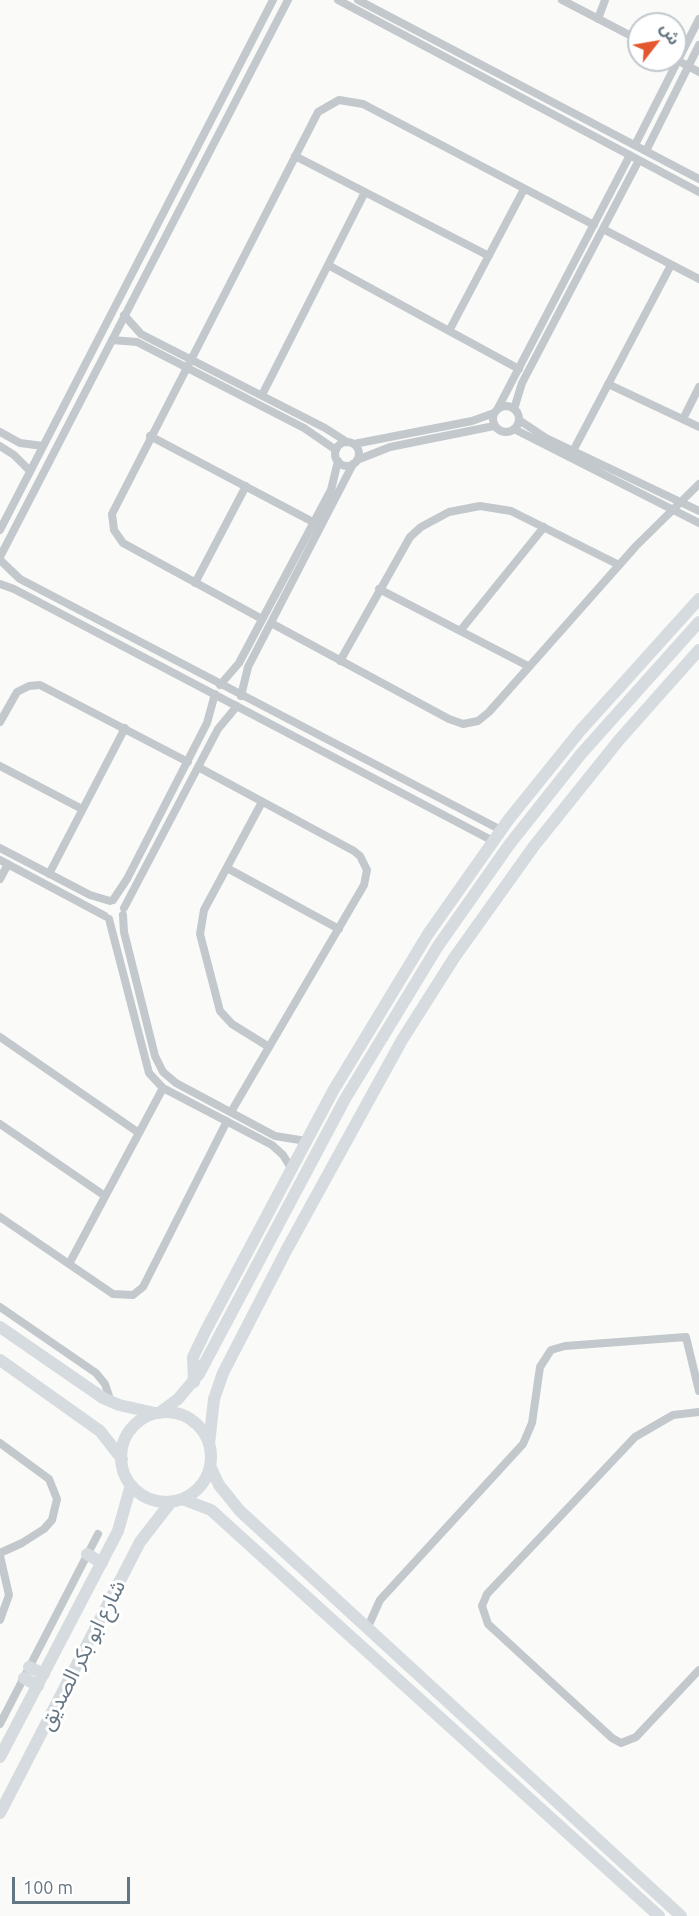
<!DOCTYPE html>
<meta charset="utf-8">
<style>
body{margin:0}
#map{position:relative;width:699px;height:1916px;overflow:hidden;background:#fafaf8;font-family:Ubuntu,"Noto Sans Arabic",sans-serif}
canvas{display:block}
.north{position:absolute;left:627px;top:12px;width:60px;height:60px;box-sizing:border-box;background:#fff;border:2px solid #c1c8cd;border-radius:50%;rotate:59deg;font-size:16px;font-weight:700;line-height:24px;text-align:center;color:#657683}
.north::after{content:'';display:block;margin:auto;width:21px;height:27px;background:#e4572e;clip-path:polygon(50% 0,100% 100%,50% 72%,0 100%)}
.scale{position:absolute;left:12px;top:1877px;width:118px;height:27px;box-sizing:border-box;border:3px solid #657683;border-top:0;padding-left:8px;font-size:18px;line-height:21px;white-space:nowrap;color:#657683;-webkit-text-stroke:4px #fff;paint-order:stroke}
</style>
<div id="map">
<canvas width="699" height="1916"></canvas>
<div class="north">ش</div>
<div class="scale">100 m</div>
</div>
<script>
const context = document.querySelector('canvas').getContext('2d');
context.lineJoin = 'round';
const toPath = rows => new Path2D(rows.map(r => 'M' + r).join(''));
function stroke(path, color, width, dash) { context.strokeStyle = color; context.lineWidth = width; context.lineCap = dash ? 'butt' : 'round'; context.setLineDash(dash || []); context.stroke(path); }
function label(font, color, halo, rows, align = 'center') {
  context.font = font + ' Ubuntu,"Noto Sans Arabic",sans-serif'; context.lineWidth = 6; context.setLineDash([]); context.textBaseline = 'middle'; context.strokeStyle = halo; context.fillStyle = color; for (const [text, x, y, turn = 0] of rows) {
    context.save(); context.translate(x, y); context.rotate((+turn || 0) * Math.PI / 180); context.textAlign = isNaN(turn) ? turn : align; if (halo) context.strokeText(text, 0, 0); context.fillText(text, 0, 0); context.restore();
  }
}
stroke(toPath([
 [338,0,699,192],
 [358,0,699,179],
 [562,0,639,40],
 [598,19,605,0],
 [675,59,699,72],
 [635,145,699,19],
 [646,151,699,45],
 [295,156,489,256],
 [603,229,699,279],
 [328,265,519,369],
 [124,315,141,334,325,428,347,442],
 [449,331,524,189],
 [112,340,137,342,304,428,336,450],
 [608,384,699,427],
 [262,395,365,192],
 '493 419a13 13 0 1 1 26 0a13 13 0 1 1-26 0Z',
 [498,408,630,155],
 [514,409,522,383,639,160],
 [683,419,699,387],
 [519,420,546,438,699,511],
 [514,429,699,523],
 [0,432,20,443,43,446],
 [150,436,313,522],
 '335 454a12 12 0 1 1 24 0a12 12 0 1 1-24 0Z',
 [354,444,472,421,494,413],
 [0,446,14,455,30,471],
 [573,451,671,265],
 [357,460,390,447,494,426],
 [0,530,273,0],
 [0,557,288,0],
 [0,560,20,579,501,830],
 [195,583,246,486],
 [0,584,14,589,493,841],
 [379,589,528,666],
 [262,619,123,543,114,530,112,514,318,112,339,100,363,104,594,225],
 [271,623,449,719,463,724,478,721,489,712,636,546,699,484],
 [460,631,544,527],
 [340,661,410,537,421,527,449,512,480,506,511,511,619,565],
 [220,685,239,663,331,490,338,461],
 [241,696,248,667,353,464],
 [0,722,17,692,29,686,40,685,188,762],
 [0,766,82,809],
 [198,767,354,851,360,856,367,870,364,885,231,1112],
 [262,802,204,910,200,934,220,1011,232,1024,269,1047],
 [0,848,90,895,110,901],
 [0,860,105,916],
 [227,868,339,929],
 [49,874,125,728],
 [0,879,8,864],
 [113,900,127,879,207,723,215,694],
 [124,908,218,729,237,706],
 [123,915,124,932,155,1056,163,1072,176,1083,275,1136,306,1141],
 [109,919,149,1073,163,1088,272,1145,283,1155,291,1168],
 [0,1037,139,1133],
 [0,1124,105,1196],
 [0,1217,113,1294,133,1295,143,1287,227,1121],
 [69,1264,163,1088],
 [0,1307,96,1373,105,1384,111,1402],
 [699,1412,673,1415,635,1437,487,1594,482,1606,488,1624,612,1738,621,1743,636,1737,699,1670],
 [0,1443,49,1479,57,1499,52,1520,44,1529,22,1543,0,1553],
 [0,1556,9,1595,0,1620],
 [367,1629,380,1600,523,1444,532,1423,540,1367,551,1350,565,1346,686,1337,699,1391],
 [0,1724,98,1534]
]), '#c3c8cc', 8);
stroke(toPath([
 [0,1327,103,1398,119,1405,155,1413],
 [0,1360,100,1431,122,1459],
 [194,1382,193,1357,206,1330,333,1091,428,934,509,819,580,731,699,599],
 '121 1457a45 45 0 1 1 90 0a45 45 0 1 1-90 0Z',
 [159,1413,178,1399,199,1374,345,1099,438,946,509,845,581,754,699,622],
 [209,1444,214,1399,223,1373,287,1249,402,1040,454,958,534,846,619,740,699,650],
 [210,1466,219,1485,240,1511,681,1916],
 [182,1499,211,1510,659,1916],
 [87,1554,102,1563],
 [29,1667,44,1674],
 [24,1678,38,1686],
 [0,1757,118,1531,131,1485],
 [0,1813,140,1542,171,1502]
]), '#d6dbdf', 12);
label('21px', '#657683', '#fff', [
 ["شارع ابو بكر الصديق",82,1655,-63]
]);
</script>
